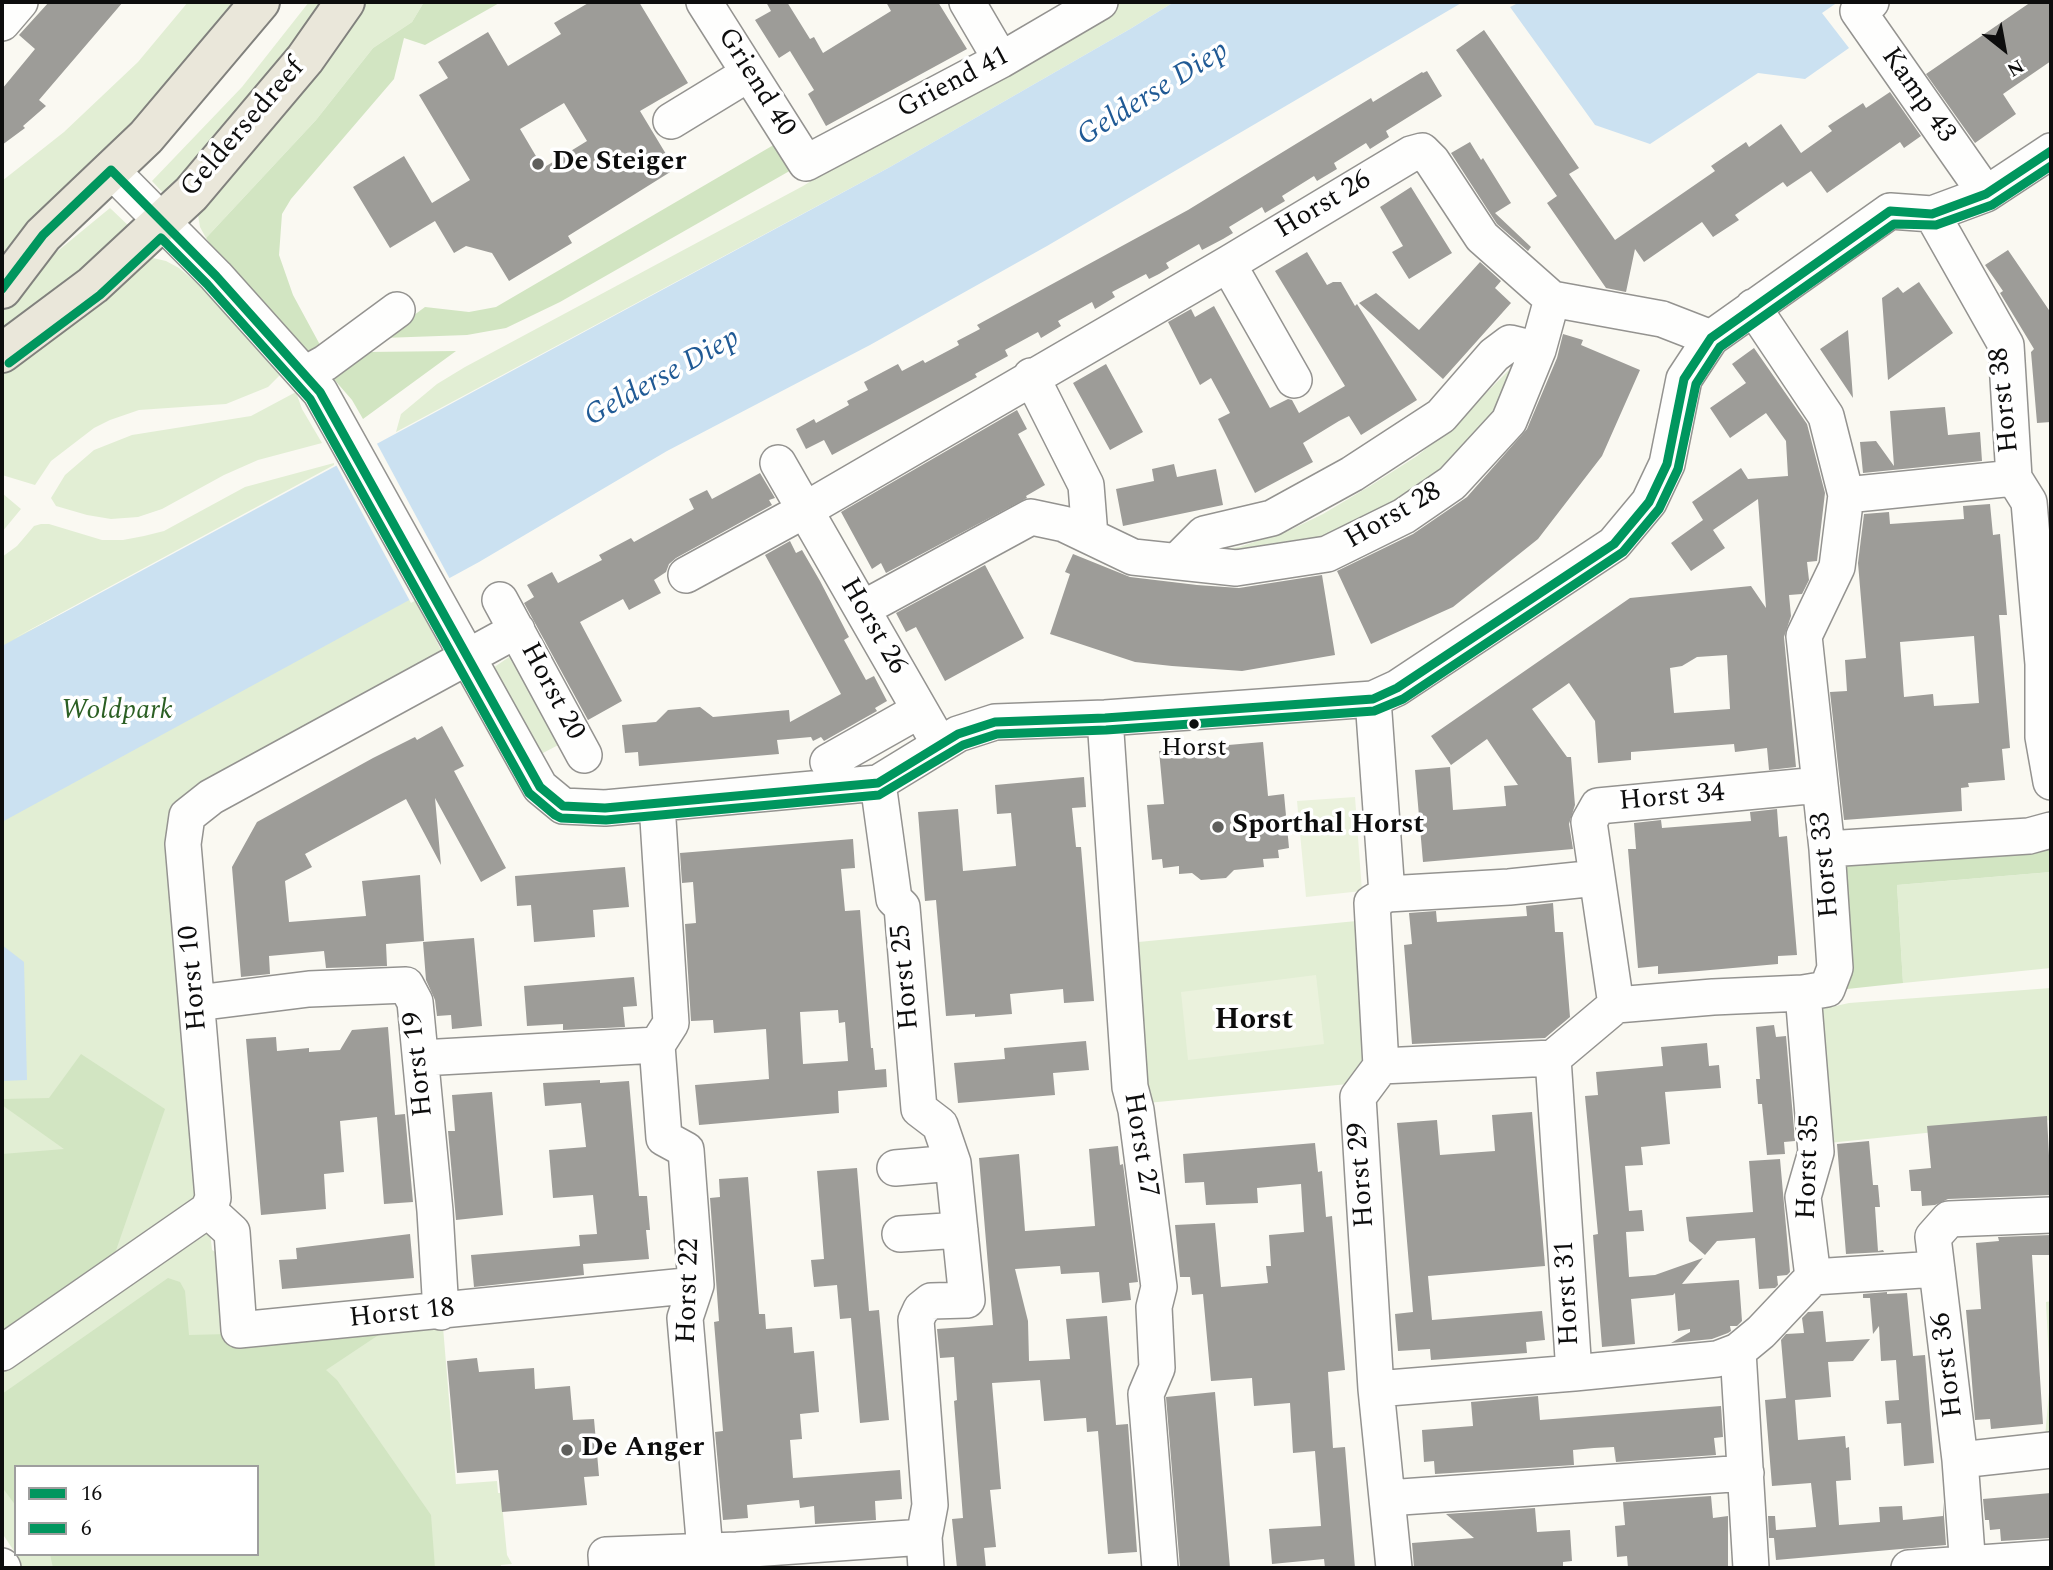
<!DOCTYPE html>
<style>
body{margin:0}
#map{position:relative;width:2053px;height:1570px;overflow:hidden;background:#faf9f2;font-family:Spectral,serif}
canvas{display:block}
.frame{position:absolute;inset:0;border:4px solid #0d0d0d;pointer-events:none}
.legend{position:absolute;left:14px;top:1465px;width:245px;height:91px;box-sizing:border-box;background:#fff;border:2px solid #9e9e9e;margin:0;padding:9px 12px;list-style:none;font-size:21px;color:#0d0d0d}
.legend li{display:flex;align-items:center;gap:14px;height:35px}
.legend b{width:35px;border:2px solid #9e9e9e}
.north{position:absolute;left:1969px;top:14px;width:70px;height:70px;-webkit-text-stroke:5px #fff;paint-order:stroke;rotate:149deg;font-size:19px;font-weight:700;line-height:28px;text-align:center;color:#0d0d0d}
.north::after{content:'';display:block;margin:auto;width:24px;height:32px;background:#0d0d0d;clip-path:polygon(50% 0,100% 100%,50% 72%,0 100%)}
</style>
<div id="map">
<canvas width="2053" height="1570"></canvas>
<div class="frame"></div>
<ul class="legend">
<li><b style="height:9px;background:#00965e"></b>16</li>
<li><b style="height:9px;background:#00965e"></b>6</li>
</ul>
<div class="north">N</div>
</div>
<script>
const context = document.querySelector('canvas').getContext('2d');
context.lineJoin = 'round';
function paint(path, color) { context.fillStyle = color; context.fill(path, 'evenodd'); }
const toPath = rows => new Path2D(rows.map(r => 'M' + r).join(''));
function stroke(path, color, width, dash) { context.strokeStyle = color; context.lineWidth = width; context.lineCap = dash ? 'butt' : 'round'; context.setLineDash(dash || []); context.stroke(path); }
function label(font, color, halo, rows, align = 'center') {
  context.font = font + ' Spectral,serif'; context.lineWidth = 7; context.setLineDash([]); context.textBaseline = 'middle'; context.strokeStyle = halo; context.fillStyle = color; for (const [text, x, y, turn = 0] of rows) {
    context.save(); context.translate(x, y); context.rotate((+turn || 0) * Math.PI / 180); context.textAlign = isNaN(turn) ? turn : align; if (halo) context.strokeText(text, 0, 0); context.fillText(text, 0, 0); context.restore();
  }
}
paint(toPath([
 [188,2,258,2,2,274,2,181,64,132,138,62],
 [309,2,332,2,165,195,152,181,242,87],
 [364,2,424,2,412,22,373,48,316,120,206,238,200,227,198,215,199,204,314,69],
 [1113,2,1174,2,1130,29,890,167,396,432,401,414,437,384,465,367,803,186,1048,36],
 [110,208,132,229,107,252,2,331,2,308,48,259],
 [153,258,166,261,179,268,218,301,283,372,268,387,226,404,139,410,110,420,94,428,51,461,35,485,2,475,2,361,142,259],
 [1524,355,1485,426,1435,478,1376,519,1288,551,1210,551,1239,547,1288,531,1323,514,1370,486,1417,456,1448,431],
 [296,392,302,409,322,443,258,460,224,475,162,509,138,517,111,519,87,515,56,506,51,498,65,475,94,450,132,435,251,416],
 [334,463,334,465,13,639,349,467,447,662,197,796,207,1202,212,1250,219,1254,225,1334,443,1327,456,1484,497,1481,498,1493,501,1493,507,1555,512,1564,501,1565,500,1568,10,1568,20,1560,16,1554,257,1554,257,1467,16,1467,16,1554,2,1533,2,557,17,546,34,526,41,524,49,524,102,540,123,540,144,536,164,531,245,487],
 [2,493,21,509,2,532],
 [518,651,568,740,541,754,487,672],
 [2051,872,2051,968,1903,983,1897,885],
 [1367,920,1372,1057,1359,1083,1147,1103,1128,943],
 [2051,988,2051,1120,1829,1143,1818,1010,1849,1003],
 [2051,1301,2051,1448,2044,1448,2050,1381,2046,1302]
]), '#e2eed4');
paint(toPath([
 [424,2,501,2,425,45,404,38,394,79,291,199,282,214,279,255,293,295,319,343,321,352,321,363,280,330,219,257,206,238,316,120,373,48,412,22],
 [777,143,793,169,560,302,506,328,467,335,383,338,425,307,469,312,496,307],
 [456,351,363,419,352,400,332,377,365,352],
 [2051,843,2051,872,1897,885,1903,983,1847,989,1839,858],
 [81,1054,165,1109,104,1285,2,1359,2,1154,64,1149,2,1105,2,1099,49,1098],
 [168,1278,180,1282,185,1291,189,1335,386,1330,326,1370,337,1380,431,1515,435,1568,53,1568,50,1554,257,1554,257,1467,16,1467,16,1506,2,1487,2,1394]
]), '#d2e5c2');
paint(toPath([
 [1355,797,1362,891,1306,897,1297,801],
 [1316,975,1324,1044,1188,1060,1181,992]
]), '#ebf2dd');
paint(toPath([
 [1174,2,1463,2,1047,246,870,345,667,451,479,562,2,822,2,646,890,167,1130,29],
 [1520,2,1838,2,1822,13,1849,48,1805,79,1758,73,1650,144,1595,125,1510,7],
 [2,945,24,962,27,1080,2,1081]
]), '#cbe1f1');
paint(toPath([
 [375,440,451,581,411,603,334,461]
]), '#faf9f2');
paint(toPath([
 [49,2,123,2,39,100,46,106,23,126,25,128,2,145,2,89,35,49,19,35],
 [590,2,639,2,688,83,640,111,675,169,568,236,572,243,509,281,492,253,466,246,454,253,435,221,390,248,353,187,404,156,432,203,470,180,419,95,448,78,438,62,488,32,508,66,561,34,554,23],
 [564,103,587,141,543,168,520,129],
 [766,2,787,2,810,39,814,37,823,53,891,11,886,2,938,2,967,49,826,126,808,94,814,90,790,51,779,58,755,20,771,11],
 [2031,2,2051,2,2051,61,2003,94,2016,114,1975,143,1926,74],
 [1484,30,1579,168,1569,174,1615,240,1715,171,1711,166,1746,142,1749,147,1781,124,1801,153,1832,131,1828,126,1863,103,1866,108,1890,92,1921,136,1904,148,1900,142,1827,193,1811,171,1787,187,1783,182,1735,215,1739,220,1713,237,1702,222,1644,262,1635,249,1626,292,1606,288,1547,203,1557,196,1456,50],
 [1427,71,1442,96,1386,131,1389,137,1370,149,1366,143,1334,163,1337,169,1317,181,1314,176,1282,196,1285,201,1265,213,1262,207,1229,227,1233,233,1223,239,1202,250,1199,244,1166,263,1169,268,1159,274,1149,279,1146,274,1112,292,1115,297,1095,309,1092,302,1058,321,1061,326,1041,338,1038,332,1005,350,1008,356,975,374,977,377,832,455,824,440,806,449,796,429,814,419,816,423,849,405,847,401,868,390,864,382,898,364,902,371,923,360,925,363,959,345,957,341,980,329,977,325,1188,210,1371,98,1373,102,1422,72,1423,73],
 [1470,142,1481,160,1483,158,1511,203,1495,213,1531,247,1528,251,1497,224,1451,153],
 [1411,187,1452,253,1409,279,1392,252,1403,246,1380,207],
 [2008,250,2051,313,2051,422,2037,423,2031,352,2034,349,2000,293,2003,291,1985,265],
 [1307,252,1327,285,1333,282,1341,282,1355,306,1357,304,1417,400,1361,435,1349,416,1339,421,1303,443,1313,462,1255,493,1218,419,1230,413,1211,378,1200,385,1168,322,1191,309,1195,317,1214,306,1270,408,1288,399,1292,400,1299,413,1345,386,1275,271],
 [1480,262,1501,281,1495,288,1511,303,1443,379,1359,303,1376,293,1419,330],
 [1919,282,1953,333,1888,380,1882,298,1898,287,1903,293],
 [1848,330,1853,398,1820,349],
 [1563,334,1583,340,1581,345,1640,370,1602,456,1538,539,1453,607,1371,644,1337,571,1413,534,1467,497,1527,429,1557,358],
 [1754,348,1807,424,1825,493,1817,561,1807,562,1809,580,1802,594,1789,595,1791,616,1784,637,1796,767,1769,770,1767,748,1735,752,1734,744,1631,752,1631,760,1598,763,1595,721,1569,683,1532,709,1567,757,1571,757,1575,805,1569,824,1573,849,1423,862,1415,770,1450,767,1453,810,1506,806,1504,786,1518,785,1487,739,1451,765,1431,736,1630,598,1751,586,1766,608,1758,499,1713,530,1725,548,1691,571,1671,543,1703,520,1692,502,1741,468,1748,479,1788,476,1786,441,1766,413,1730,438,1710,408,1746,383,1732,364],
 [1727,655,1730,709,1674,713,1670,668,1682,666,1697,657],
 [1106,364,1143,432,1110,450,1073,383],
 [1945,407,1948,435,1980,432,1982,461,1863,473,1860,442,1876,441,1894,466,1890,411],
 [1017,410,1027,429,1018,434,1045,485,1026,496,1027,498,886,573,881,563,872,569,841,512],
 [1174,464,1177,477,1216,469,1223,505,1123,526,1116,489,1154,481,1152,469],
 [760,473,775,498,769,500,772,505,676,558,669,564,666,572,654,580,661,593,629,610,623,599,580,622,622,701,588,720,524,603,534,597,527,585,552,572,558,583,602,560,599,555,631,538,634,542,694,509,689,499,707,490,712,499],
 [1990,504,1993,535,2000,534,2007,615,1999,615,2010,748,2002,749,2005,780,1968,783,1969,787,1961,788,1962,811,1844,820,1830,692,1847,691,1845,660,1866,658,1858,563,1864,514,1889,512,1890,524,1964,519,1963,506],
 [1974,636,1979,703,1934,706,1933,694,1904,697,1900,642],
 [790,541,796,553,802,550,820,581,849,637,844,640,866,680,874,676,887,701,875,708,877,711,824,741,821,737,813,741,811,737,777,740,779,754,639,766,638,752,625,753,622,725,656,722,668,710,700,707,713,717,789,710,790,722,841,694,765,555],
 [1073,554,1130,577,1197,585,1239,588,1322,575,1335,655,1242,671,1172,666,1135,662,1050,634,1070,574,1065,572],
 [985,565,1024,638,945,681,916,627,906,632,896,613],
 [442,726,464,766,454,771,506,868,481,882,435,798,441,865,406,799,305,854,312,867,285,881,289,922,366,916,362,881,420,875,424,941,386,944,387,966,326,968,324,951,269,956,270,974,241,977,232,867,257,822,373,758,415,737,417,740],
 [1263,742,1268,796,1284,794,1289,848,1278,850,1279,858,1263,859,1264,867,1234,870,1226,878,1201,880,1192,873,1179,874,1179,866,1163,868,1162,859,1152,860,1147,805,1164,804,1159,751],
 [1084,777,1086,807,1072,808,1076,847,1081,847,1094,1001,1064,1003,1063,989,1010,994,1012,1014,975,1017,975,1014,946,1016,936,900,925,901,918,812,958,809,963,871,1016,866,1011,813,997,814,995,785],
 [1777,809,1779,837,1787,836,1797,955,1778,956,1778,964,1699,971,1658,974,1658,966,1638,968,1628,849,1636,849,1634,823,1661,820,1662,828,1751,821,1750,812],
 [853,839,855,868,841,869,845,911,860,910,871,1048,873,1048,875,1070,886,1069,887,1087,838,1091,839,1113,699,1125,695,1085,769,1079,766,1029,714,1033,713,1020,691,1021,685,924,696,923,693,882,682,883,680,853],
 [838,1010,839,1023,845,1022,848,1061,803,1064,800,1012],
 [625,867,629,907,593,910,595,937,534,942,531,905,517,906,515,876],
 [1553,903,1555,932,1563,932,1570,1017,1545,1038,1412,1044,1404,945,1412,944,1409,913,1436,911,1437,922,1527,916,1526,906],
 [474,938,482,1026,452,1029,451,1015,437,1016,435,1000,426,980,423,942],
 [634,977,637,1006,623,1007,625,1027,563,1030,563,1024,527,1026,524,986],
 [1774,1025,1776,1037,1786,1036,1795,1141,1784,1142,1785,1154,1767,1155,1762,1104,1758,1104,1756,1079,1760,1079,1756,1027],
 [388,1027,395,1115,405,1114,413,1202,384,1204,377,1117,340,1121,344,1172,324,1174,326,1209,261,1215,246,1039,276,1037,277,1051,309,1048,309,1052,340,1050,352,1030],
 [1086,1041,1089,1070,1053,1073,1055,1095,958,1103,954,1063,1005,1059,1004,1048],
 [1707,1043,1709,1066,1719,1065,1721,1088,1665,1092,1670,1144,1641,1147,1643,1165,1625,1166,1629,1211,1642,1210,1644,1231,1626,1232,1629,1277,1655,1275,1703,1258,1682,1284,1739,1280,1742,1321,1737,1326,1730,1326,1731,1331,1728,1333,1712,1339,1671,1343,1690,1332,1690,1329,1678,1331,1675,1293,1673,1295,1631,1299,1635,1344,1602,1347,1593,1235,1598,1234,1585,1096,1598,1095,1596,1072,1663,1066,1661,1047],
 [600,1080,600,1083,629,1081,639,1196,647,1196,650,1230,646,1230,649,1259,583,1264,584,1275,474,1287,471,1255,580,1246,579,1235,597,1234,593,1195,553,1198,549,1150,586,1147,581,1103,545,1106,543,1083],
 [492,1092,503,1215,456,1220,448,1131,455,1131,452,1095],
 [1532,1112,1545,1266,1428,1276,1432,1320,1542,1311,1545,1340,1526,1342,1527,1353,1431,1360,1430,1349,1398,1351,1395,1314,1413,1312,1397,1123,1437,1120,1440,1155,1495,1151,1492,1115],
 [2047,1116,2051,1195,1948,1199,1935,1205,1922,1206,1921,1191,1911,1191,1909,1170,1931,1168,1927,1126],
 [1869,1141,1873,1185,1878,1185,1880,1207,1875,1207,1878,1251,1883,1250,1884,1252,1846,1254,1837,1144],
 [1315,1143,1318,1172,1322,1171,1326,1217,1332,1216,1345,1370,1328,1372,1333,1448,1345,1447,1355,1568,1325,1568,1324,1559,1272,1564,1269,1529,1321,1526,1315,1451,1293,1453,1290,1403,1254,1406,1252,1378,1211,1381,1203,1294,1192,1295,1190,1277,1180,1277,1175,1225,1215,1223,1221,1287,1268,1283,1266,1266,1271,1266,1269,1235,1304,1232,1301,1184,1257,1188,1258,1203,1206,1205,1204,1182,1185,1183,1183,1154],
 [1118,1146,1120,1165,1123,1164,1138,1282,1129,1283,1131,1300,1102,1303,1099,1272,1061,1274,1060,1266,1015,1269,1028,1321,1029,1361,1070,1359,1066,1319,1107,1316,1116,1425,1128,1424,1137,1552,1108,1554,1098,1431,1087,1432,1086,1418,1044,1421,1040,1380,992,1383,1001,1489,990,1490,996,1547,984,1548,986,1568,957,1568,952,1519,963,1518,954,1401,957,1400,954,1357,940,1358,937,1329,993,1325,979,1158,1019,1154,1025,1231,1095,1226,1089,1149],
 [1780,1159,1790,1272,1787,1275,1777,1276,1778,1285,1775,1288,1759,1289,1755,1238,1717,1241,1705,1255,1689,1241,1686,1217,1753,1212,1749,1161],
 [857,1168,869,1311,879,1310,889,1420,860,1423,851,1318,840,1319,837,1285,814,1287,811,1260,824,1259,817,1171],
 [748,1177,759,1314,765,1314,766,1329,792,1327,794,1353,814,1351,819,1412,800,1414,802,1439,790,1440,793,1478,900,1470,902,1499,875,1501,876,1520,815,1524,814,1506,800,1508,799,1500,747,1505,748,1518,723,1520,715,1432,723,1431,714,1322,719,1321,710,1198,720,1197,719,1179],
 [410,1234,414,1278,282,1289,279,1260,297,1259,296,1248],
 [2051,1235,2051,1255,2032,1255,2043,1424,1991,1429,1990,1419,1975,1420,1968,1333,1966,1310,1981,1309,1976,1243,1999,1241,1998,1237],
 [1887,1292,1887,1294,1907,1293,1913,1356,1925,1355,1934,1463,1904,1466,1901,1423,1887,1424,1885,1401,1899,1400,1896,1360,1881,1361,1879,1326,1873,1334,1870,1298,1863,1298,1863,1294],
 [1823,1311,1826,1342,1870,1339,1853,1361,1828,1362,1831,1397,1795,1400,1798,1440,1845,1436,1846,1448,1849,1447,1851,1480,1836,1481,1839,1525,1880,1522,1879,1507,1902,1506,1903,1520,1943,1516,1943,1502,1946,1545,1776,1560,1774,1538,1769,1538,1768,1516,1775,1516,1776,1530,1816,1527,1811,1483,1772,1486,1765,1400,1786,1398,1781,1340,1786,1334,1804,1333,1802,1318,1808,1312],
 [477,1358,479,1372,534,1368,535,1389,570,1386,573,1420,594,1419,599,1476,584,1477,587,1505,502,1512,498,1470,457,1473,447,1361],
 [1215,1392,1230,1568,1180,1568,1166,1397],
 [1538,1396,1540,1420,1721,1406,1723,1437,1714,1438,1716,1455,1616,1462,1614,1447,1594,1448,1573,1450,1574,1465,1435,1474,1434,1461,1424,1462,1422,1430,1473,1426,1471,1402],
 [2051,1493,2051,1538,2001,1541,2000,1529,1990,1530,1989,1520,1985,1520,1983,1499],
 [1711,1496,1713,1518,1728,1516,1728,1568,1628,1568,1627,1556,1617,1557,1615,1526,1625,1525,1623,1502],
 [1535,1508,1537,1532,1570,1530,1572,1561,1563,1562,1563,1568,1414,1568,1412,1543,1474,1538,1446,1514]
]), '#9d9c98');
const minor = toPath([
 [704,2,806,163,1001,60,1100,2],
 [967,2,1001,60],
 [1871,2,1858,11,1986,194],
 [2,23,20,2],
 [671,121,748,74],
 [111,170,216,276,320,392,540,787,563,806,605,808,878,783,958,734,995,722,1105,718,1373,699,1397,688,1614,544,1649,502,1667,464,1684,379,1711,338,1890,211,1932,214,1986,194,2051,151],
 [1932,214,2006,345,2014,478,2029,502,2043,664,2043,737,2051,782],
 [1228,264,1294,380],
 [305,374,325,363,397,310],
 [1031,376,1086,485,1090,536],
 [778,463,940,745],
 [1846,495,2014,478],
 [1177,561,1204,534,1272,518,1352,474,1441,416,1494,355,1510,343,1538,350],
 [686,575,805,510,1228,264,1411,154,1422,151,1432,161,1482,237,1552,299,1662,319,1711,338],
 [500,600,584,755],
 [862,609,1031,517,1064,524,1133,557,1236,568,1327,554,1404,516,1452,483,1509,421,1538,350,1552,299],
 [1373,699,1387,894,1372,903,1381,1066,1358,1097,1376,1389,1394,1568],
 [1105,718,1130,1087,1136,1110,1159,1287,1154,1307,1157,1368,1146,1394,1160,1568],
 [828,762,920,710],
 [878,783,894,899,902,907,919,1109,940,1125,953,1163,967,1300,931,1301,921,1309,916,1320,930,1505,924,1537,926,1568],
 [657,804,671,1023,657,1045,664,1138,686,1150,696,1285,685,1318,705,1551],
 [1827,849,2029,836,2051,830],
 [1387,894,1509,887,1597,878],
 [197,1003,309,989,406,985,415,1002,435,1211,441,1312],
 [1616,1005,1589,822,1598,806,1819,785],
 [421,1058,657,1045],
 [1381,1066,1553,1058,1616,1005,1713,997,1803,993,1827,989,1835,968,1827,849,1804,636,1837,567,1846,495,1826,416,1753,307],
 [895,1168,953,1163],
 [208,1210,232,1232,239,1330,696,1285],
 [900,1234,960,1230],
 [1813,1277,1937,1269],
 [2,1353,208,1210,213,1198,183,844,187,816,211,797,517,630],
 [1574,1373,1717,1359,1738,1351],
 [1376,1389,1574,1373,1553,1058],
 [1960,1460,2051,1450],
 [1387,1498,1746,1473],
 [2,1566,3,1568],
 [607,1568,606,1555,737,1550,924,1537],
 [1751,1568,1738,1351,1761,1332,1813,1277,1803,1197,1816,1152,1803,993],
 [1909,1568,2051,1558],
 [1968,1568,1960,1460,1933,1237,1949,1219,2051,1215]
]);
const major = toPath([
 [2,289,43,235,146,137,260,2],
 [2,353,93,285,191,194,305,59,345,2]
]);
stroke(minor, '#949390', 38);
stroke(major, '#81817d', 42);
stroke(minor, '#fefefd', 35);
stroke(major, '#eae7da', 38);
stroke(toPath([
 [2,289,43,235,111,170,216,276,320,392,540,787,563,806,605,808,878,783,958,734,995,722,1105,718,1373,699,1397,688,1614,544,1649,502,1667,464,1684,379,1711,338,1890,211,1932,214,1986,194,2051,151]
]), '#00965e', 9);
stroke(toPath([
 [9,363,100,295,161,238,207,284,310,399,529,793,555,815,561,818,606,820,879,795,963,745,997,734,1106,730,1374,711,1403,699,1623,552,1659,509,1678,469,1696,384,1720,347,1894,224,1936,225,1992,205,2051,166]
]), '#00965e', 9);
for (const [x, y, r, color] of [
 [538,164,7,"#60605d"],
 [1194,724,6,"#0d0d0d"],
 [1218,827,7,"#60605d"],
 [567,1450,7,"#60605d"]
]) { const dot = new Path2D(); dot.arc(x, y, r, 0, 2 * Math.PI); context.fillStyle = color; context.fill(dot); stroke(dot, '#fff', 2.5); }
label('26px', '#0d0d0d', '#fff', [
 ["Horst",1194,750]
]);
label('28px', '#0d0d0d', '#fff', [
 ["Griend 40",755,83,58],
 ["Griend 41",954,84,-28],
 ["Kamp 43",1917,96,55],
 ["Geldersedreef",244,129,-49],
 ["Horst 26",1324,206,-31],
 ["Horst 38",2006,400,-96],
 ["Horst 28",1394,517,-30],
 ["Horst 26",872,627,60],
 ["Horst 20",551,692,62],
 ["Horst 34",1672,799,-5],
 ["Horst 33",1827,865,-95],
 ["Horst 25",907,977,-95],
 ["Horst 10",195,978,-95],
 ["Horst 19",420,1064,-96],
 ["Horst 27",1139,1145,81],
 ["Horst 35",1810,1167,-88],
 ["Horst 29",1363,1175,-94],
 ["Horst 22",690,1291,-88],
 ["Horst 31",1569,1293,-93],
 ["Horst 18",402,1315,-6],
 ["Horst 36",1949,1365,-97]
]);
label('bold 28px', '#0d0d0d', '#fff', [
 ["De Steiger",552,164],
 ["Sporthal Horst",1232,827],
 ["De Anger",581,1450]
], 'left');
label('italic 28px', '#2b5f23', '#fff', [
 ["Woldpark",117,713]
]);
label('italic 30px', '#205a95', '#fff', [
 ["Gelderse Diep",1154,95,-32],
 ["Gelderse Diep",663,379,-29]
]);
label('bold 30px', '#0d0d0d', '#fff', [
 ["Horst",1254,1022]
]);
</script>
